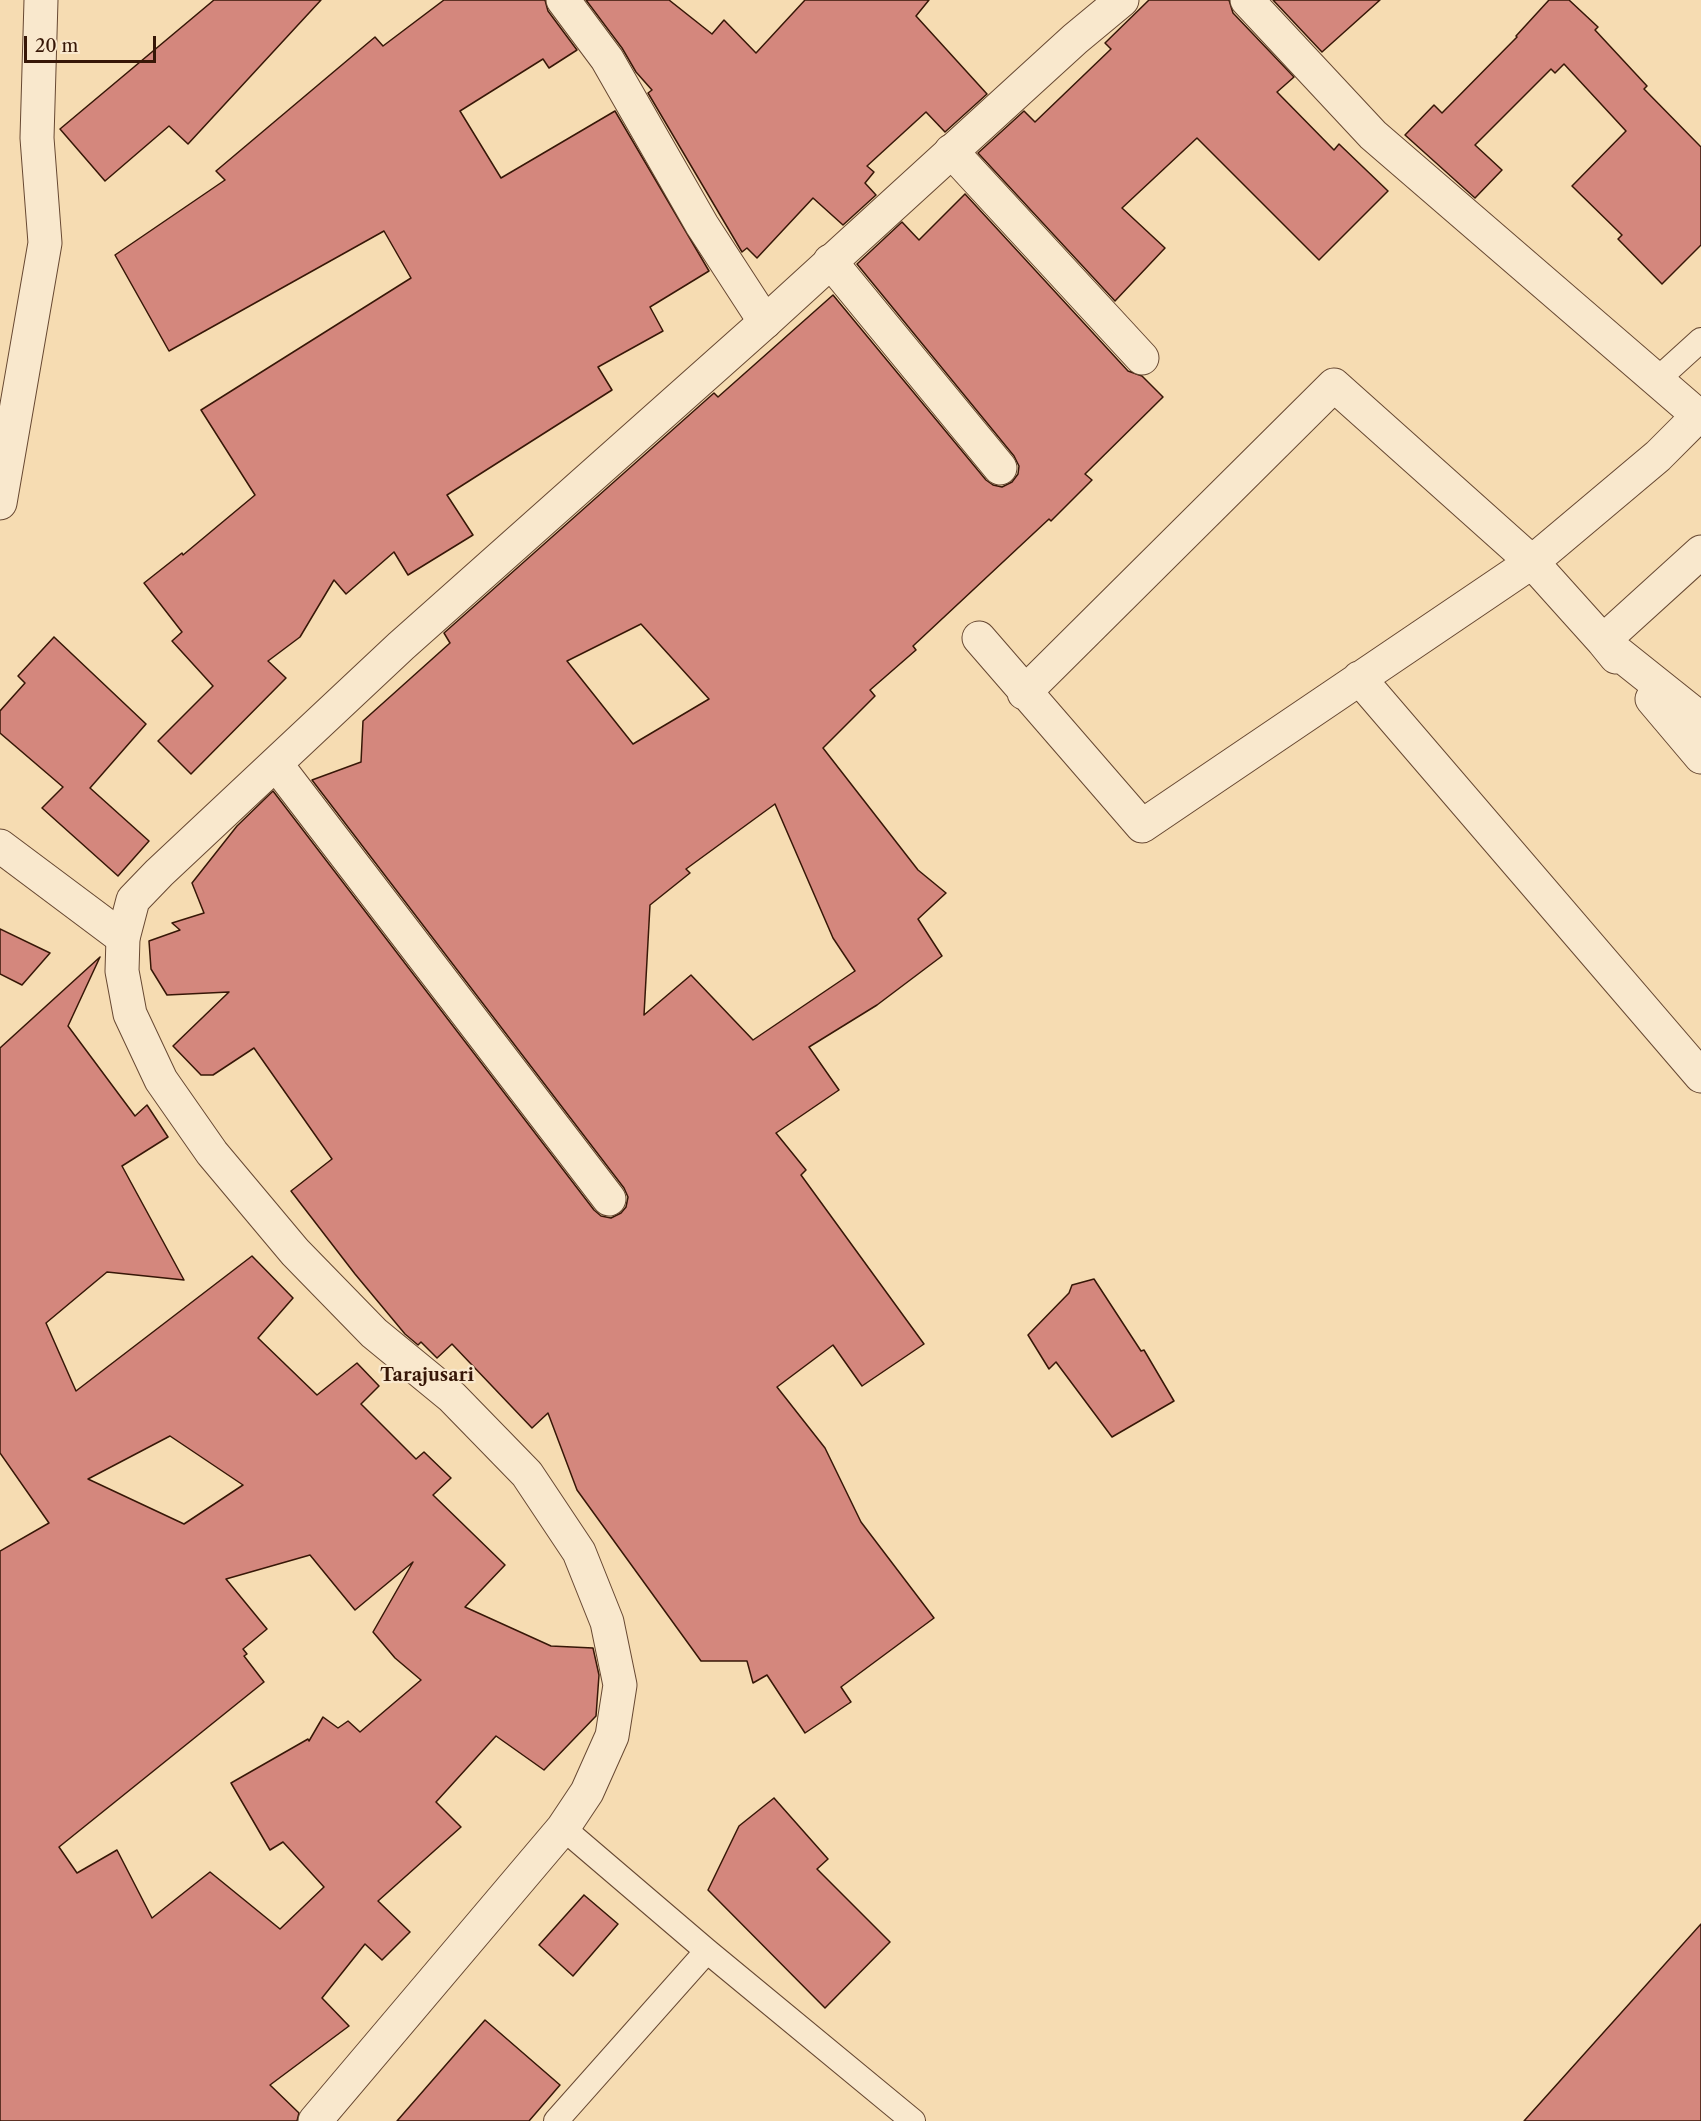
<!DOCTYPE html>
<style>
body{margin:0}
#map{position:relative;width:1701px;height:2121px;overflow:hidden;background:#f6dcb2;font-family:"Libre Caslon Text",serif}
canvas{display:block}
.scale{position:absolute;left:24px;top:36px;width:132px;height:27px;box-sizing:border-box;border:3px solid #371707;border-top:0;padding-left:8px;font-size:18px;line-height:21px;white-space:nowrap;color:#371707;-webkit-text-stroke:4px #f9e8cd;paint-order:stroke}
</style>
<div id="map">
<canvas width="1701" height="2121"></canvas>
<div class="scale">20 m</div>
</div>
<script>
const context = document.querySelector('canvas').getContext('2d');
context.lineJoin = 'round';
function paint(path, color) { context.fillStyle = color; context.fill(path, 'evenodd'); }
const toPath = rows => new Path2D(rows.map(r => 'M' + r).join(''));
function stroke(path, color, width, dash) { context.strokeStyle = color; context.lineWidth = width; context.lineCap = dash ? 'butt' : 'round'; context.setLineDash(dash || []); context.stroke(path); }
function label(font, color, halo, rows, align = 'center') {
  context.font = font + ' "Libre Caslon Text",serif'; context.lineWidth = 4.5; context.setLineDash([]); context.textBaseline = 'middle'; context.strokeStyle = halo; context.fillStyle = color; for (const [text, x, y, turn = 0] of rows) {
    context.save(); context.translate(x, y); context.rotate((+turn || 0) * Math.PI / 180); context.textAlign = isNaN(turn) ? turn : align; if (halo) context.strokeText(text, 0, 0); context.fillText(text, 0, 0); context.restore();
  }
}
const building = toPath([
 [214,0,321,0,188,144,169,126,105,181,60,129,214,0],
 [444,0,545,0,548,11,577,50,549,68,543,59,460,111,501,178,615,111,709,271,650,307,663,331,598,367,612,390,447,495,473,535,408,575,394,552,346,594,334,580,300,637,268,661,286,678,191,774,158,741,213,686,172,641,182,632,144,583,182,553,183,555,255,495,201,410,411,278,384,231,169,351,115,255,225,180,216,171,375,37,383,46,444,0],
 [586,0,669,0,712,34,724,20,756,53,805,0,929,0,916,16,987,94,945,132,926,112,867,166,874,172,865,183,876,195,843,225,813,198,757,258,747,248,742,252,648,93,652,90,636,72,622,48,586,0],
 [1149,0,1229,0,1233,13,1294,77,1277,92,1334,150,1339,144,1388,191,1319,260,1197,138,1122,208,1165,248,1115,301,978,153,1024,111,1035,122,1111,49,1105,43,1149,0],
 [1273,0,1380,0,1322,52,1273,0],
 [1549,0,1569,0,1598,27,1595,30,1647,86,1644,89,1701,147,1701,245,1662,284,1618,239,1622,235,1572,186,1626,131,1564,64,1555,73,1551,69,1475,145,1502,170,1475,198,1405,135,1434,105,1442,113,1517,37,1516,36,1549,0],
 [965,194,1128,371,1142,376,1163,397,1085,474,1092,480,1051,521,1049,519,913,646,916,650,870,690,875,696,823,748,918,870,946,893,918,919,942,956,877,1005,809,1047,839,1090,776,1133,806,1170,801,1175,924,1344,862,1386,833,1345,777,1387,825,1448,861,1522,934,1618,841,1687,851,1702,805,1733,767,1675,753,1683,747,1661,701,1661,577,1490,548,1413,532,1428,452,1344,437,1358,421,1342,418,1345,405,1334,355,1274,291,1191,332,1159,254,1048,213,1075,201,1075,173,1046,229,992,167,995,151,969,149,941,180,930,172,923,204,913,192,883,237,826,273,791,594,1210,601,1216,611,1218,621,1213,626,1207,628,1197,624,1188,312,780,361,762,363,721,450,643,444,633,714,393,718,397,833,295,986,480,993,485,1002,487,1012,482,1018,474,1019,466,1014,456,857,264,902,222,919,240,965,194],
 [641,624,709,699,633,744,567,661,641,624],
 [775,804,833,938,855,971,753,1040,691,975,644,1015,650,905,690,873,686,869,775,804],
 [54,637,146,724,90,788,149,841,118,876,42,808,63,787,0,733,0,711,25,683,18,676,54,637],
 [0,929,50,953,22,985,0,974,0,929],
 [100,957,68,1026,135,1116,147,1105,168,1137,122,1166,184,1280,107,1272,46,1323,76,1391,252,1256,293,1298,258,1338,317,1395,357,1363,379,1386,361,1404,416,1459,424,1452,451,1478,433,1495,505,1565,465,1607,551,1646,593,1648,599,1675,596,1716,544,1770,496,1736,436,1802,461,1827,378,1901,410,1932,382,1960,365,1944,322,1998,349,2026,270,2085,299,2113,297,2121,0,2121,0,1551,49,1523,0,1453,0,1048,100,957],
 [170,1436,243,1485,184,1524,88,1479,170,1436],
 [310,1555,355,1610,413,1562,373,1632,395,1658,421,1680,360,1732,348,1721,338,1728,323,1717,309,1741,308,1739,231,1783,270,1850,283,1842,324,1887,280,1929,210,1872,152,1918,117,1850,77,1873,59,1847,264,1682,244,1656,247,1654,243,1649,267,1629,226,1579,310,1555],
 [1094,1279,1141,1351,1144,1350,1174,1401,1112,1437,1056,1362,1049,1369,1028,1335,1069,1293,1072,1285,1094,1279],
 [774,1798,828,1859,817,1869,890,1942,825,2008,708,1890,739,1826,774,1798],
 [584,1895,618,1924,573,1976,539,1945,584,1895],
 [1701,1924,1701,2121,1524,2121,1701,1924],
 [485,2020,560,2085,529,2121,397,2121,485,2020]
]);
paint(building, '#d4877d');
stroke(building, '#371707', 1.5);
const service = toPath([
 [1658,379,1701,340],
 [563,1828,707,1951,913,2121],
 [556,2121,707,1951]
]);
const minor = toPath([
 [563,0,607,59,702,225,765,322],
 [951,151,1142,358],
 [830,261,1000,468],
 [0,503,45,243,37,138,41,0],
 [979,638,1142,826,1532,562,1658,456,1698,416],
 [1616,657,1603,641,1701,552],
 [1359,678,1701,1076],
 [1024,693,1334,385,1532,562,1603,641,1701,719],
 [1652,699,1701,757],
 [276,764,609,1199],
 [0,846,123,938]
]);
const tertiary = toPath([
 [1247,0,1373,135,1701,418],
 [315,2121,563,1828,587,1792,612,1736,620,1685,607,1622,579,1552,527,1474,452,1397,374,1333,295,1252,212,1153,161,1080,130,1014,122,971,123,938,133,900,159,873,401,646,765,322,1075,39,1122,0]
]);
stroke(service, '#674832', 26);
stroke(minor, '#674832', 35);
stroke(tertiary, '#674832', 35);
stroke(service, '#f9e8cd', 24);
stroke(minor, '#f9e8cd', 33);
stroke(tertiary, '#f9e8cd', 33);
label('bold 18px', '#371707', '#f9e8cd', [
 ["Tarajusari",427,1376]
]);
</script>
